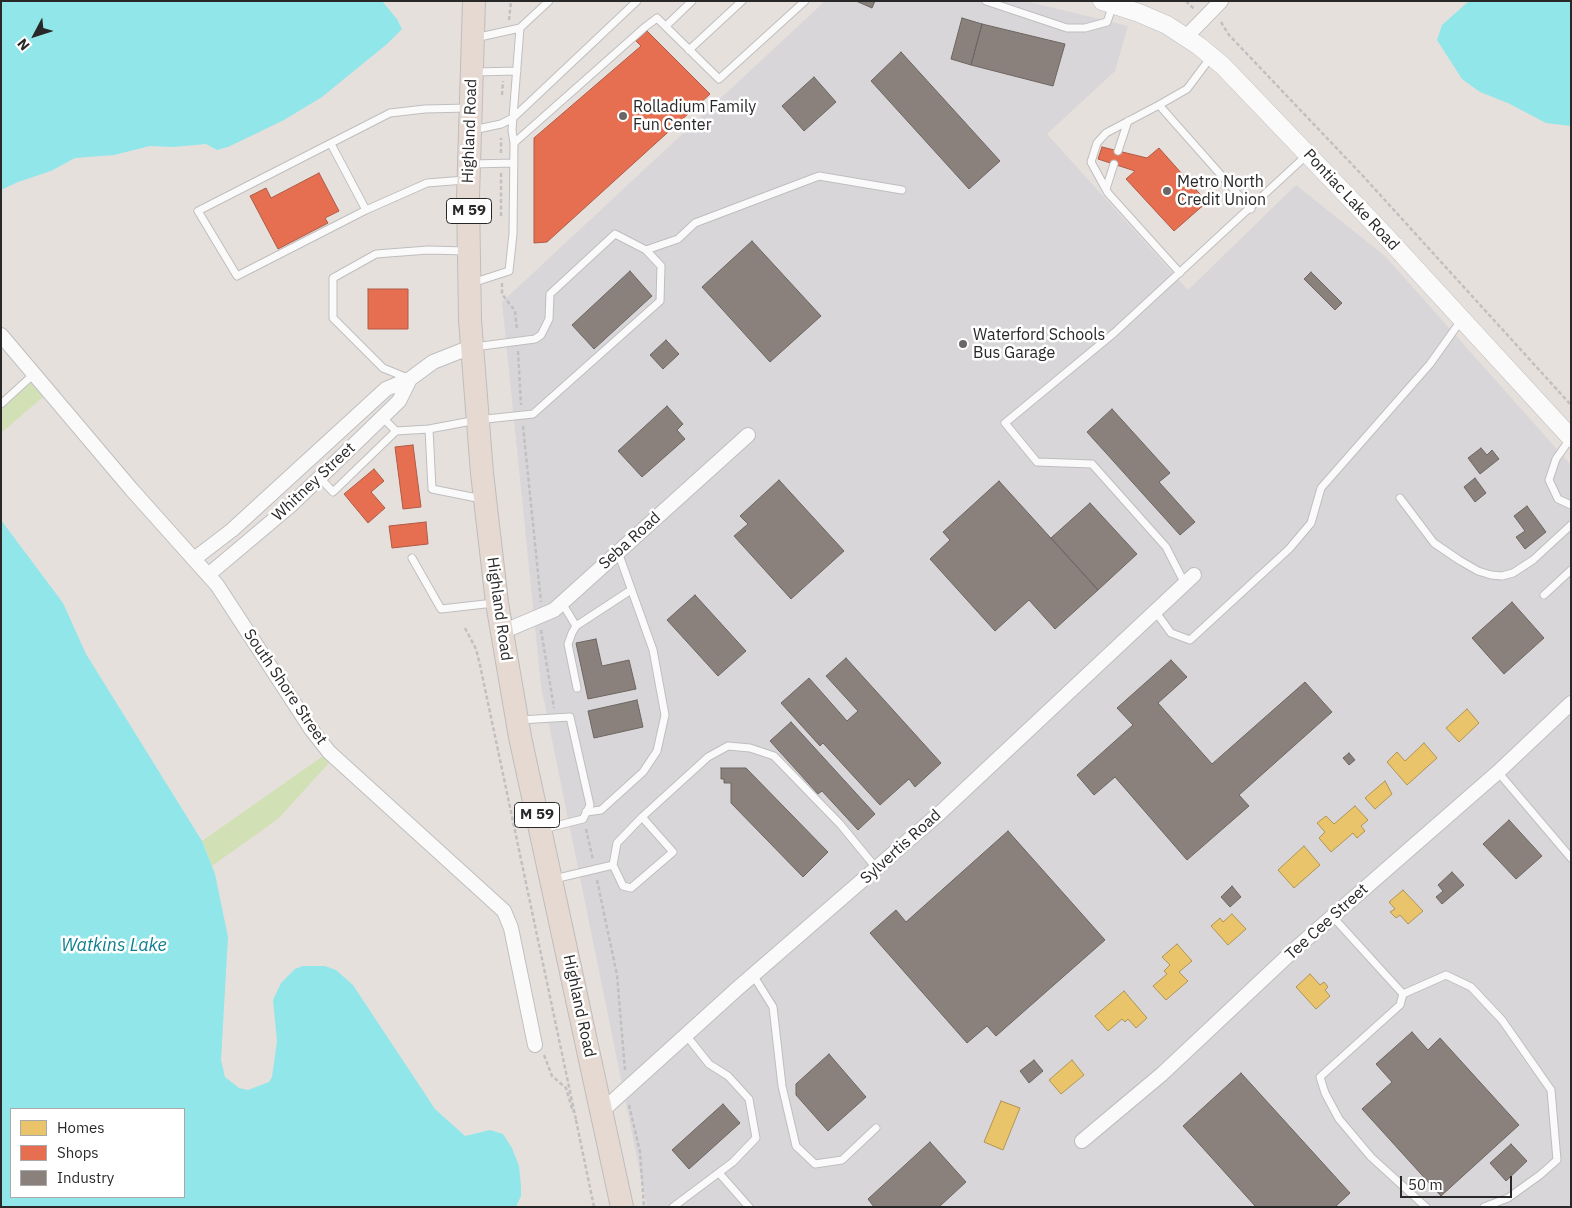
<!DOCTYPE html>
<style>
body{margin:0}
#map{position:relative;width:1572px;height:1208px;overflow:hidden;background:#e6e0dd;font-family:"IBM Plex Sans",sans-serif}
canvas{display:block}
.frame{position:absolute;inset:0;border:2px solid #282828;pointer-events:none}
.legend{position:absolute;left:10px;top:1108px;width:175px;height:90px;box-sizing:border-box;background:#fff;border:1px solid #a9a9a9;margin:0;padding:6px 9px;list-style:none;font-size:15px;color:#282828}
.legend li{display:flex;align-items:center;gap:10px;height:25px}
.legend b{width:25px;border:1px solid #a9a9a9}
.north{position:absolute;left:10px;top:10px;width:50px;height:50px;-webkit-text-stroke:4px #fff;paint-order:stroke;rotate:230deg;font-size:14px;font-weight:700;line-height:20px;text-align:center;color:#282828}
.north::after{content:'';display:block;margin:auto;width:18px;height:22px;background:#282828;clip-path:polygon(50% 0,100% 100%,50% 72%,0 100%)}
.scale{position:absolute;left:1400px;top:1176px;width:112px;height:22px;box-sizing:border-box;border:2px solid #282828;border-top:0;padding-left:6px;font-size:15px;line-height:18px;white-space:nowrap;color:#282828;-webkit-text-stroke:4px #fff;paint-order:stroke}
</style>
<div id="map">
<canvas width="1572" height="1208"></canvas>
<div class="frame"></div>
<ul class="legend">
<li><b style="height:14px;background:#e9c46a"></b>Homes</li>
<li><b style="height:14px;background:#e76f51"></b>Shops</li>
<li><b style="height:14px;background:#8a817c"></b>Industry</li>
</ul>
<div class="north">N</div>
<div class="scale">50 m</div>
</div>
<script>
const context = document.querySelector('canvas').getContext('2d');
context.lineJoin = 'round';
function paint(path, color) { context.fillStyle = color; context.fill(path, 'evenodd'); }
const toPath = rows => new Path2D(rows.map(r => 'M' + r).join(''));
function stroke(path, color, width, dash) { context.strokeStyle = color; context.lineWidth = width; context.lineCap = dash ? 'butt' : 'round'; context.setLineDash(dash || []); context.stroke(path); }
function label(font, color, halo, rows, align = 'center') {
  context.font = font + ' "IBM Plex Sans",sans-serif'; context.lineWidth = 5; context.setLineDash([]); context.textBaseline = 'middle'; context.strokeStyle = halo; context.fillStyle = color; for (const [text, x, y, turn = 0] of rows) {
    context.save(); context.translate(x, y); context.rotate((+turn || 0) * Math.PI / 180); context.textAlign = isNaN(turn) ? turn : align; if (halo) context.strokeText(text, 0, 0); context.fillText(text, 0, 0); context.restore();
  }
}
paint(toPath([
 [825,1,1025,1,1128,26,1115,71,1047,134,1188,290,1296,185,1385,256,1571,465,1571,1207,647,1207,541,686,502,302]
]), '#d8d6d9');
paint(toPath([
 [31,383,43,397,1,433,1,409],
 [323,756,329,763,278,819,212,866,202,841]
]), '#d1e1b5');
paint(toPath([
 [1,1,382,1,397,19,402,29,387,44,322,97,284,120,228,147,217,150,206,144,173,147,150,146,114,155,75,158,51,171,18,182,1,190],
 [1469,1,1571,2,1571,126,1546,123,1508,103,1480,92,1462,79,1437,40,1442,25],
 [1,520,63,603,86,654,202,841,215,874,228,937,221,1060,225,1077,239,1088,248,1090,269,1082,272,1077,277,1041,273,1000,281,983,295,969,303,966,325,966,336,970,353,985,435,1109,465,1136,490,1130,503,1134,512,1148,519,1166,521,1186,521,1196,516,1207,1,1207],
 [11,1109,184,1109,184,1197,11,1197]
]), '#90e6e9');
const homes = toPath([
 [1467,709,1479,723,1459,742,1446,728,1467,709],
 [1424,743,1437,758,1407,785,1387,762,1397,752,1405,761,1424,743],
 [1385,781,1392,794,1375,809,1365,798,1385,781],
 [1355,806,1368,820,1361,826,1365,831,1357,838,1353,833,1331,852,1319,838,1325,832,1317,823,1326,816,1334,824,1355,806],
 [1304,846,1320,865,1294,888,1278,870,1304,846],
 [1403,890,1423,911,1408,924,1400,915,1396,918,1390,912,1395,909,1389,902,1403,890],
 [1232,914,1246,929,1228,945,1211,926,1220,918,1223,922,1232,914],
 [1177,944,1192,961,1179,972,1188,981,1166,1000,1153,986,1167,974,1164,971,1170,965,1162,957,1177,944],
 [1310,974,1320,985,1324,982,1328,987,1325,990,1330,996,1316,1009,1296,987,1310,974],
 [1124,991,1147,1018,1136,1028,1128,1019,1125,1022,1122,1019,1108,1031,1095,1016,1124,991],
 [1072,1060,1084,1075,1061,1094,1049,1080,1072,1060],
 [1001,1101,1020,1108,1003,1150,984,1142,1001,1101]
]);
paint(homes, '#e9c46a');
stroke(homes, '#af9556', 1);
const shops = toPath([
 [647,31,710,94,547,242,534,243,534,138,641,46,636,41,647,31],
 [1102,147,1147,158,1159,148,1207,202,1174,231,1126,179,1135,171,1098,159,1102,147],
 [319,173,339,211,325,218,328,223,278,249,250,196,266,188,271,198,319,173],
 [368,289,408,289,408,329,368,329,368,289],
 [413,445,421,507,403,509,395,447,413,445],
 [374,469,384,481,371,492,385,508,368,523,344,494,374,469],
 [426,522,428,544,392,548,389,526,426,522]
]);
paint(shops, '#e76f51');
stroke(shops, '#ae5a45', 1);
const industry = toPath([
 [856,1,875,1,872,8,856,1],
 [962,18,982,24,971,65,951,59,962,18],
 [982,24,1065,44,1053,86,971,65,982,24],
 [901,52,1000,161,969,189,871,81,901,52],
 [814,77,836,102,804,131,782,106,814,77],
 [752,241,821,316,770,362,702,287,752,241],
 [630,271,652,296,594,349,572,325,630,271],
 [1311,272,1342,303,1335,310,1304,279,1311,272],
 [666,340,679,354,663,369,650,355,666,340],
 [667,406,683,424,677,430,685,439,642,477,618,451,667,406],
 [1112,409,1170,473,1159,482,1195,522,1180,535,1087,432,1112,409],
 [1481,448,1487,455,1492,450,1499,459,1480,474,1468,458,1481,448],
 [1475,478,1486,493,1475,502,1464,487,1475,478],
 [779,480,844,551,791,599,734,536,748,524,740,516,779,480],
 [999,481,1098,590,1055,629,1029,600,995,631,930,559,950,540,943,532,999,481],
 [1090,503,1137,554,1098,590,1051,538,1090,503],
 [1527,506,1546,532,1525,549,1516,537,1525,531,1514,516,1527,506],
 [695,595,746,651,718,676,667,620,695,595],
 [1512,602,1544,638,1504,674,1472,638,1512,602],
 [596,639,602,666,629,660,636,689,588,699,576,643,596,639],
 [846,658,941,763,915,787,909,779,880,805,823,743,820,746,781,703,809,678,847,721,858,711,826,676,846,658],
 [1171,660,1187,677,1158,703,1212,764,1305,682,1332,712,1239,795,1249,806,1187,860,1115,777,1094,795,1077,775,1133,725,1117,708,1171,660],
 [637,700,643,727,594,738,588,711,637,700],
 [791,722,875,814,858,830,822,791,818,794,770,741,791,722],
 [1349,753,1355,760,1349,765,1343,758,1349,753],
 [721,768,746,768,828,852,803,877,731,803,731,783,724,783,724,779,721,779,721,768],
 [1509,820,1542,856,1516,879,1483,844,1509,820],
 [1008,831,1105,940,996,1036,987,1026,967,1043,870,933,896,910,906,922,1008,831],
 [1452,872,1464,885,1442,904,1436,897,1443,891,1438,885,1452,872],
 [1232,886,1241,897,1230,907,1221,897,1232,886],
 [1412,1032,1428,1050,1440,1038,1519,1125,1441,1196,1362,1109,1392,1082,1376,1064,1412,1032],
 [829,1054,866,1097,828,1131,796,1095,796,1084,829,1054],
 [1034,1060,1043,1071,1029,1083,1020,1071,1034,1060],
 [1241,1073,1350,1193,1335,1207,1256,1207,1183,1126,1241,1073],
 [723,1104,740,1123,689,1169,672,1150,723,1104],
 [930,1142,966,1182,939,1207,874,1207,868,1199,930,1142],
 [1511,1144,1527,1161,1506,1181,1490,1163,1511,1144]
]);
paint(industry, '#8a817c');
stroke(industry, '#6d6663', 1);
const service = toPath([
 [986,1,1067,28,1085,28,1107,22,1113,5],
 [666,26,692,1],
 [520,28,549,1],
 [475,38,520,28,512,130,514,143],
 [689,50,742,1],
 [1211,57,1187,89,1159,105,1251,209],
 [475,72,517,71],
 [1159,105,1106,133,1097,143,1091,162,1108,193,1180,273],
 [473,130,501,124,513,118,637,1],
 [331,144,366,210],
 [1118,151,1128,121],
 [472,164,514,163],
 [465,180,427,183,366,210,237,276,198,211,390,113,425,109,468,108],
 [1106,189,1114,164],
 [472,283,509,271,513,234,514,143,645,27,657,18,719,79,805,1],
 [474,347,535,339,541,335,549,319,550,294,615,234,646,250],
 [410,379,383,368,333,318,333,278,376,254,428,250,466,251],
 [1,404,34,374],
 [382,417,396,431,429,429,432,489,482,499],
 [429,429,477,420,533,414,660,301,661,266,646,250,678,239,695,223,819,176,902,190],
 [1570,439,1556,459,1549,480,1558,499,1571,505],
 [320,478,333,492,396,431],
 [1400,498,1434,543,1459,560,1478,571,1491,575,1502,576,1513,573,1533,560,1571,525],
 [412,558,441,609,494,603],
 [1185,584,1166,547,1092,464,1037,462,1005,423,1114,333,1308,154],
 [1544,595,1571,570],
 [562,603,576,626],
 [1155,611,1171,633,1190,640,1289,549,1311,523,1321,488,1430,364,1462,319],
 [577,688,568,644,572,633,576,626,631,590],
 [520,720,570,717,590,805,583,819,543,829],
 [1498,772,1571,858],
 [586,812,601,810,643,772,657,751,665,715,653,650,618,552],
 [613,865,623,886,631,888,673,852,642,817],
 [554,879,613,865,617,843,642,817,708,757,728,746,750,748,774,756,840,824,877,869],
 [1332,916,1403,994],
 [753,975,773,1007,782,1086,796,1146,815,1164,842,1160,876,1128],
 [1403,994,1446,975,1471,987,1502,1020,1551,1090,1557,1160,1540,1175,1508,1198,1484,1207],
 [1403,994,1400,1005,1320,1077,1325,1093,1339,1119,1371,1157,1426,1207],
 [719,1173,749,1207],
 [673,1207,733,1162,756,1138,749,1099,728,1076,709,1064,686,1035]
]);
const minor = toPath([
 [1186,37,1221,1],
 [1,335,132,490,217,585,311,729,329,752,504,911,511,928,535,1045],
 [194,559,232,530,386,389,410,379,433,362,471,347],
 [208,575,290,506,364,435,399,401,410,379],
 [502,632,554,610,748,435],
 [602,1111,738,988,941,812,1194,575],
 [1082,1141,1162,1074,1294,950,1498,772,1571,703]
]);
const tertiary = toPath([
 [1102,1,1139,13,1167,25,1199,46,1223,66,1380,230,1571,438]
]);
const trunk = toPath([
 [474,1,468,197,470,320,482,473,497,603,520,737,622,1207]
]);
stroke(service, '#bfbebf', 9);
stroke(minor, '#bfbebf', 16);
stroke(tertiary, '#bfbebf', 19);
stroke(trunk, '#bfbdbc', 24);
stroke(toPath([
 [1186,1,1194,9],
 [509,20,511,1],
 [1221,22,1229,35,1363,176,1571,405],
 [502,95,503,81],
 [501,153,501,138],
 [501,173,501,218],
 [502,283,502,294,515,311,517,330],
 [518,351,521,405],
 [523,426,541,602],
 [465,628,476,649,480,665,576,1120],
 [541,630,554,708],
 [586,829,593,860],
 [597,880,617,975,625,1070],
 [544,1055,552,1076,566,1088,573,1112],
 [629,1105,640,1152,644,1207],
 [576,1120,594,1207]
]), '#c1c0c0', 2.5, [4, 2.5]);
stroke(service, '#fbfafa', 7);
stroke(minor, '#fbfafa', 14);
stroke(tertiary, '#fbfafa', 18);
stroke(trunk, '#e6d9d2', 22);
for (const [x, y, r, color] of [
 [623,116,5,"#6a6867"],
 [1167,191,5,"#6a6867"],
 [963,344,5,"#6a6867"]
]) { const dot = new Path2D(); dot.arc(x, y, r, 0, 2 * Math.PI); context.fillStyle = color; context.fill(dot); stroke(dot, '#fff', 2); }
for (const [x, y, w] of [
 [469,211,45],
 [537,815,45]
]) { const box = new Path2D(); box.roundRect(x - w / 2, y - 12.5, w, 25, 4); context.fillStyle = '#fff'; context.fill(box); stroke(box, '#282828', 1); }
label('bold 15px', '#282828', null, [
 ["M 59",469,211],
 ["M 59",537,815]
]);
label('16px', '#282828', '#fff', [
 ["Rolladium Family",633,107],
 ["Fun Center",633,125],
 ["Metro North",1177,182],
 ["Credit Union",1177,200],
 ["Waterford Schools",973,335],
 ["Bus Garage",973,353]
], 'left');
label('16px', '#282828', '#fff', [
 ["Highland Road",470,131,-88],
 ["Pontiac Lake Road",1351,200,47],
 ["Whitney Street",314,482,-43],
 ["Seba Road",630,541,-42],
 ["Highland Road",499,609,82],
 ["South Shore Street",285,687,56],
 ["Sylvertis Road",901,847,-42],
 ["Tee Cee Street",1327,922,-42],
 ["Highland Road",579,1006,78]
]);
label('italic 18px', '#0d808f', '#fff', [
 ["Watkins Lake",114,946]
]);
</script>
